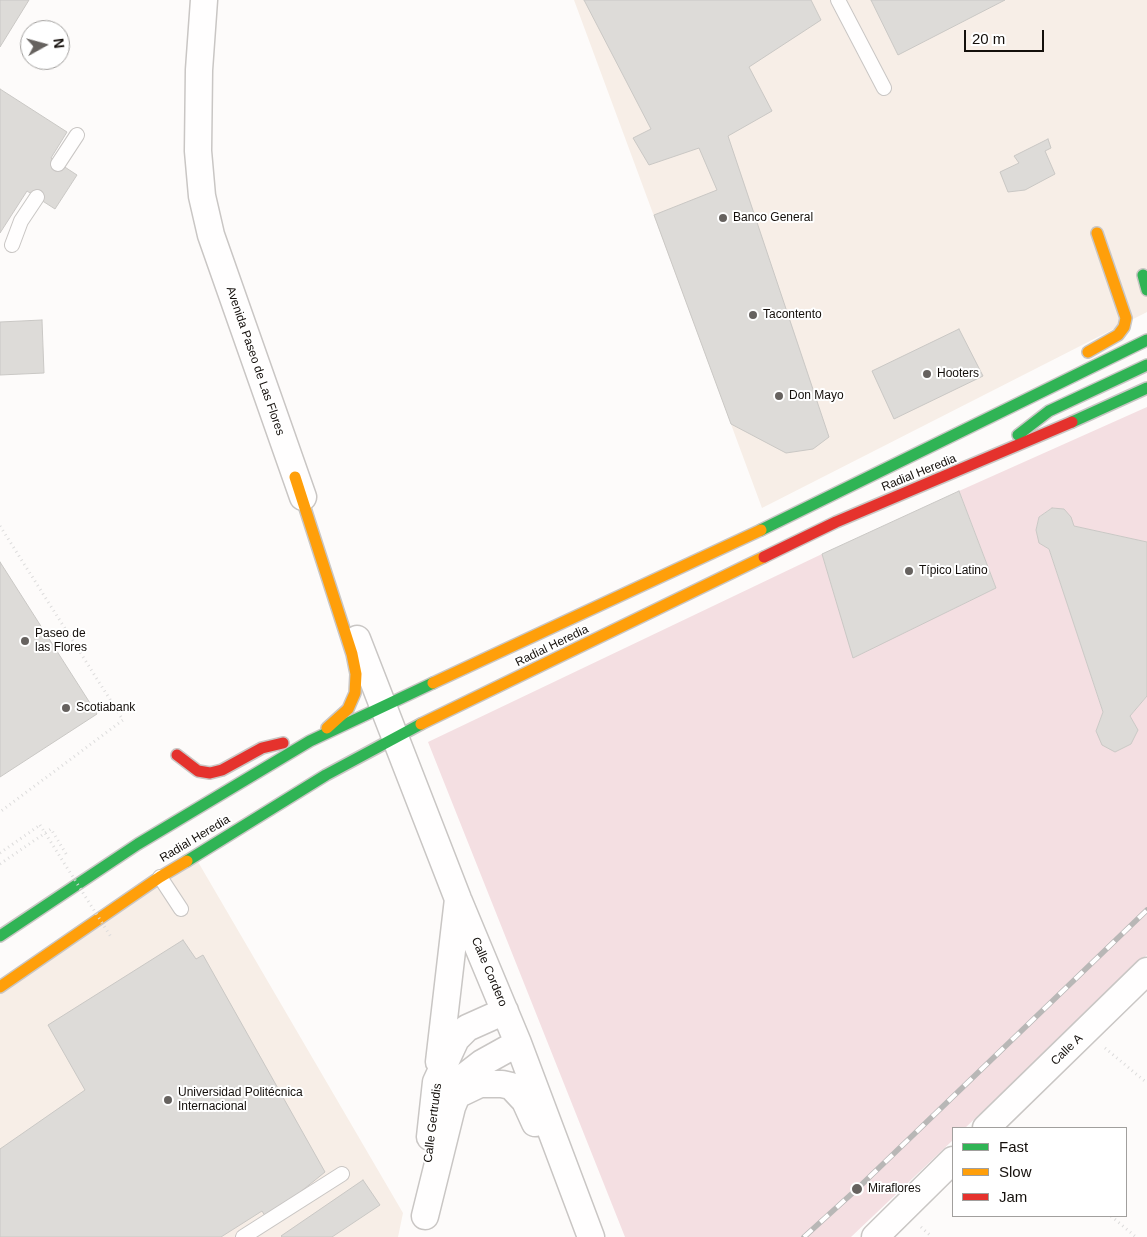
<!DOCTYPE html>
<meta charset="utf-8">
<style>
body{margin:0}
#map{position:relative;width:1147px;height:1237px;overflow:hidden;background:#fdfbfa;font-family:Arial,sans-serif}
canvas{display:block}
.legend{position:absolute;left:952px;top:1127px;width:175px;height:90px;box-sizing:border-box;background:#fff;border:1px solid #a19f9d;margin:0;padding:6px 9px;list-style:none;font-size:15px;color:#140f0b}
.legend li{display:flex;align-items:center;gap:10px;height:25px}
.legend b{width:25px;border:1px solid #a19f9d}
.north{position:absolute;left:20px;top:20px;width:50px;height:50px;box-sizing:border-box;background:#fff;border:1px solid #a19f9d;border-radius:50%;rotate:83deg;font-size:14px;font-weight:700;line-height:20px;text-align:center;color:#140f0b}
.north::after{content:'';display:block;margin:auto;width:18px;height:22px;background:#66625f;clip-path:polygon(50% 0,100% 100%,50% 72%,0 100%)}
.scale{position:absolute;left:964px;top:30px;width:80px;height:22px;box-sizing:border-box;border:2px solid #140f0b;border-top:0;padding-left:6px;font-size:15px;line-height:18px;white-space:nowrap;color:#140f0b;-webkit-text-stroke:4px #fff;paint-order:stroke}
</style>
<div id="map">
<canvas width="1147" height="1237"></canvas>
<ul class="legend">
<li><b style="height:6px;background:#30b455"></b>Fast</li>
<li><b style="height:6px;background:#ff9f0a"></b>Slow</li>
<li><b style="height:6px;background:#e5322d"></b>Jam</li>
</ul>
<div class="north">N</div>
<div class="scale">20 m</div>
</div>
<script>
const context = document.querySelector('canvas').getContext('2d');
context.lineJoin = 'round';
function paint(path, color) { context.fillStyle = color; context.fill(path, 'evenodd'); }
const toPath = rows => new Path2D(rows.map(r => 'M' + r).join(''));
function stroke(path, color, width, dash) { context.strokeStyle = color; context.lineWidth = width; context.lineCap = dash ? 'butt' : 'round'; context.setLineDash(dash || []); context.stroke(path); }
function label(font, color, halo, rows, align = 'center') {
  context.font = font + ' Arial,sans-serif'; context.lineWidth = 4; context.setLineDash([]); context.textBaseline = 'middle'; context.strokeStyle = halo; context.fillStyle = color; for (const [text, x, y, turn = 0] of rows) {
    context.save(); context.translate(x, y); context.rotate((+turn || 0) * Math.PI / 180); context.textAlign = isNaN(turn) ? turn : align; if (halo) context.strokeText(text, 0, 0); context.fillText(text, 0, 0); context.restore();
  }
}
paint(toPath([
 [574,0,1147,0,1147,312,762,508],
 [194,855,403,1213,398,1237,0,1237,0,987]
]), '#f7eee7');
paint(toPath([
 [1147,407,1147,542,1074,526,1064,509,1052,508,1039,517,1036,530,1040,543,1049,549,1103,712,1096,731,1115,752,1131,744,1138,730,1130,716,1147,696,1147,955,965,1128,953,1128,953,1140,851,1237,625,1237,428,742,822,554,854,657,996,588,959,491]
]), '#f4dfe2');
const building = toPath([
 [0,0,29,0,0,47,0,0],
 [584,0,811,0,821,20,749,67,772,111,728,136,829,437,813,449,786,453,731,424,654,215,717,190,699,148,649,165,633,138,651,129,584,0],
 [871,0,1005,0,898,55,871,0],
 [0,89,67,132,51,158,77,175,55,209,27,191,0,233,0,89],
 [1048,139,1051,148,1045,151,1055,174,1025,190,1008,192,1000,172,1019,163,1014,156,1048,139],
 [42,320,44,373,0,375,0,322,42,320],
 [959,329,983,376,894,419,872,371,959,329],
 [959,491,996,588,853,658,822,554,959,491],
 [1052,508,1064,509,1071,517,1074,526,1147,542,1147,696,1130,716,1138,730,1131,744,1115,752,1102,745,1096,731,1103,712,1049,549,1039,543,1036,530,1039,517,1052,508],
 [0,562,97,714,0,777,0,562],
 [183,940,196,959,203,955,325,1172,267,1219,262,1211,221,1237,0,1237,0,1149,85,1090,48,1025,183,940],
 [363,1180,380,1205,332,1237,282,1237,281,1236,363,1180]
]);
paint(building, '#dddbd8');
stroke(building, '#cac8c5', 1);
const lane = toPath([
 [838,0,884,88],
 [58,164,77,135],
 [12,245,21,221,37,197],
 [160,877,181,909],
 [243,1237,342,1174]
]);
const street = toPath([
 [204,0,199,70,198,151,202,196,211,235,303,497],
 [357,639,458,899,518,1043,591,1237],
 [439,1062,458,899],
 [451,1087,482,1063,518,1043],
 [986,1128,1147,971],
 [430,1137,436,1082,456,1039,467,1028,505,1011],
 [425,1216,452,1107,457,1095,480,1084,502,1084,511,1086,525,1101,535,1123],
 [875,1237,953,1160]
]);
const fast = toPath([
 [1143,275,1147,290],
 [1072,422,1147,388],
 [1018,435,1049,411,1147,365],
 [761,530,1147,340],
 [187,861,326,775,421,724],
 [0,936,138,844,310,741,433,683]
]);
const slow = toPath([
 [1088,352,1118,335,1124,327,1126,318,1097,233],
 [295,477,352,654,356,674,355,693,348,709,327,728],
 [433,683,761,530],
 [421,724,764,557],
 [0,987,160,877,187,861]
]);
const jam = toPath([
 [764,557,836,522,1072,422],
 [177,755,198,771,210,773,222,770,262,748,283,743]
]);
stroke(lane, '#c9c6c4', 16);
stroke(street, '#c9c6c4', 29);
stroke(fast, '#c9c6c4', 14);
stroke(slow, '#c9c6c4', 14);
stroke(jam, '#c9c6c4', 14);
stroke(toPath([
 [0,526,123,720,0,812],
 [0,853,40,825],
 [0,864,51,829,68,857],
 [1105,1048,1147,1083],
 [1111,1216,1136,1237],
 [921,1227,932,1237]
]), '#dddcdc', 3, [1, 4]);
stroke(lane, '#fffefe', 14);
stroke(street, '#fffefe', 26);
stroke(fast, '#30b455', 11);
stroke(slow, '#ff9f0a', 11);
stroke(jam, '#e5322d', 11);
const rail = toPath([
 [804,1237,857,1189,1147,910]
]);
stroke(rail, '#b8b7b6', 5.5);
stroke(rail, '#fff', 4, [11]);
stroke(toPath([
 [40,825,111,937]
]), '#dddcdc', 3, [1, 4]);
for (const [x, y, r, color] of [
 [723,218,5,"#66625f"],
 [753,315,5,"#66625f"],
 [927,374,5,"#66625f"],
 [779,396,5,"#66625f"],
 [909,571,5,"#66625f"],
 [25,641,5,"#66625f"],
 [66,708,5,"#66625f"],
 [168,1100,5,"#66625f"],
 [857,1189,6,"#66625f"]
]) { const dot = new Path2D(); dot.arc(x, y, r, 0, 2 * Math.PI); context.fillStyle = color; context.fill(dot); stroke(dot, '#fff', 2); }
label('12px', '#140f0b', '#fff', [
 ["Banco General",733,218],
 ["Tacontento",763,315],
 ["Hooters",937,374],
 ["Don Mayo",789,396],
 ["Típico Latino",919,571],
 ["Paseo de",35,634],
 ["las Flores",35,648],
 ["Scotiabank",76,708],
 ["Universidad Politécnica",178,1093],
 ["Internacional",178,1107],
 ["Miraflores",868,1189]
], 'left');
label('12px', '#140f0b', '#fff', [
 ["Avenida Paseo de Las Flores",255,361,71],
 ["Radial Heredia",919,473,-22],
 ["Radial Heredia",552,646,-26],
 ["Radial Heredia",195,839,-31],
 ["Calle Cordero",489,972,67],
 ["Calle A",1067,1050,-44],
 ["Calle Gertrudis",433,1123,-83]
]);
</script>
